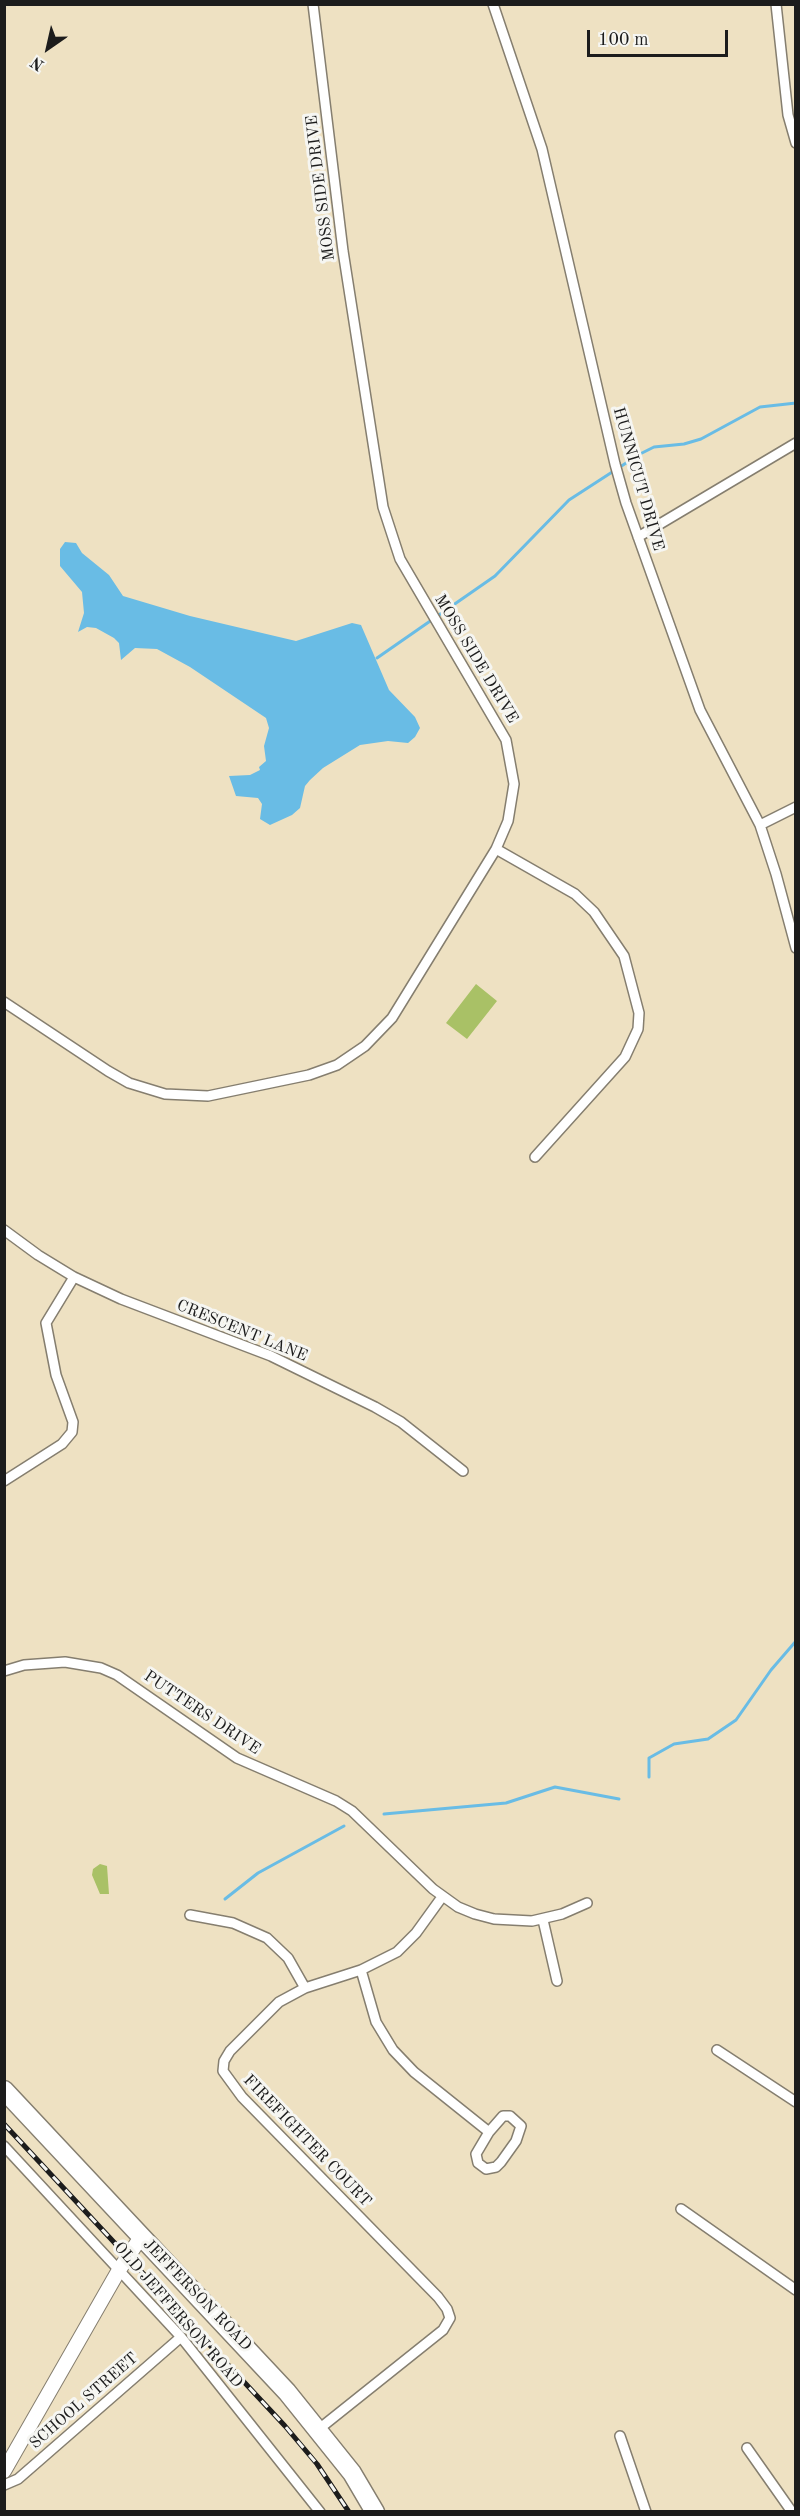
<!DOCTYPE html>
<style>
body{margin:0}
#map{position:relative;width:800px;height:2516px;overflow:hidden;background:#eee1c2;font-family:"Old Standard TT",serif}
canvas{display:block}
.frame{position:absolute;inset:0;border:6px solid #1c1c1c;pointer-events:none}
.north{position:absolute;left:18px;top:18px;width:60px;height:60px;-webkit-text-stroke:4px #f6f6f2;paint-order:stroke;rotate:214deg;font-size:16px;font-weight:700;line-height:24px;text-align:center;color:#1c1c1c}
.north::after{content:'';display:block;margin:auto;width:21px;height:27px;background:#1c1c1c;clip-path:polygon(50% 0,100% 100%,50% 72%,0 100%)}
.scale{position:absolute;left:587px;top:30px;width:141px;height:27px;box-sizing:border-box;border:3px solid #1c1c1c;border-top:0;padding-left:8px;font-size:18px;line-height:21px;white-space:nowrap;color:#1c1c1c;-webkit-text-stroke:4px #f6f6f2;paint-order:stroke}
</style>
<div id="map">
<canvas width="800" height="2516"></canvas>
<div class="frame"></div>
<div class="north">N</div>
<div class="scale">100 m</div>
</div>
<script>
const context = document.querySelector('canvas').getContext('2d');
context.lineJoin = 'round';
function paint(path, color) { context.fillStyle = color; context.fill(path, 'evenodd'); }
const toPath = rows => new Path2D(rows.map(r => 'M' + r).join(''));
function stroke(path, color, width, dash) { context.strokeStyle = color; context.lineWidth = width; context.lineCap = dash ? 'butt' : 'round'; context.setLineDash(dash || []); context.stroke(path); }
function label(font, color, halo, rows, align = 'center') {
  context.font = font + ' "Old Standard TT",serif'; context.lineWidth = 6; context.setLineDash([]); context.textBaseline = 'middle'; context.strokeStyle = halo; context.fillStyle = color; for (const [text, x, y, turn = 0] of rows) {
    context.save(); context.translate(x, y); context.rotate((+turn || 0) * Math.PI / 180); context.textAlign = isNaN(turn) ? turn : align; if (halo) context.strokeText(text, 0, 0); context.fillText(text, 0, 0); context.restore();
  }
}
paint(toPath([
 [476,984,497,1001,467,1039,446,1023],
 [100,1864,107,1866,109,1894,100,1894,92,1875,93,1869]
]), '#a9c166');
paint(toPath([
 [65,542,76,543,82,553,109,575,123,596,190,616,296,641,352,623,361,625,389,690,415,717,420,728,415,737,408,743,388,741,360,745,323,768,310,780,305,786,300,808,292,815,270,825,260,819,262,804,258,798,236,796,229,776,250,775,260,770,259,767,266,761,264,746,269,728,266,718,190,667,157,649,135,648,121,660,119,643,114,638,96,628,87,627,78,632,84,613,82,592,60,566,60,549]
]), '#69bce5');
stroke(toPath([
 [377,658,495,576,569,500,640,454,654,447,684,444,701,439,760,407,796,403],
 [649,1777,649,1758,674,1744,708,1739,736,1720,771,1670,796,1641],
 [384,1814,506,1803,555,1787,619,1799],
 [225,1899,258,1873,344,1826]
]), '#69bce5', 3);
const street = toPath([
 [493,4,542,149,615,464,626,503,700,710,760,825,776,874,796,948],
 [776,4,788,115,796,143],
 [638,537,796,443],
 [760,825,796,807],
 [496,849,575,894,594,912,624,956,639,1013,638,1029,625,1057,535,1157],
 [4,1002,108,1071,129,1083,165,1094,208,1096,309,1075,337,1065,365,1046,392,1018,496,849,508,821,514,784,506,740,400,559,383,507,343,251,313,4],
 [4,1230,38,1255,74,1277,121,1299,271,1356,375,1407,401,1422,463,1471],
 [4,1481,62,1444,72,1432,73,1422,56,1375,46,1323,74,1277],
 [4,1671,24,1665,65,1662,101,1668,117,1675,237,1758,336,1801,352,1811,433,1889,458,1907,475,1914,494,1919,532,1921,562,1914,587,1903],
 [190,1915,233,1923,267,1938,288,1958,305,1988],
 [543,1920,557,1981],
 [361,1970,376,2022,393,2050,414,2072,489,2132,476,2154,478,2163,486,2169,496,2167,501,2162,516,2141,521,2126,510,2116,503,2116,489,2132],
 [717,2050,796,2102],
 [4,2146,181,2337,320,2512],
 [681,2209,796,2290],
 [319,2429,443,2330,450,2318,447,2309,438,2297,242,2097,223,2071,224,2061,230,2051,279,2002,305,1988,361,1970,397,1952,416,1933,442,1897],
 [620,2436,646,2512],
 [747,2448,792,2512],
 [4,2485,18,2479,181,2337]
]);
const secondary = toPath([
 [4,2471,119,2270,141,2237]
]);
const highway = toPath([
 [4,2090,287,2392,352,2473,375,2512]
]);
stroke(street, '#857e6f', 12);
stroke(secondary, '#857e6f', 16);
stroke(highway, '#857e6f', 21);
stroke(street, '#fff', 9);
stroke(secondary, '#fff', 14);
stroke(highway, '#fff', 18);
const rail = toPath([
 [4,2124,285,2426,317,2464,349,2512]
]);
stroke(rail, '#1c1c1c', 5);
stroke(rail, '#f6f6f2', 3, [9]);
label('16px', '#1c1c1c', '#f6f6f2', [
 ["MOSS SIDE DRIVE",321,188,-97],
 ["HUNNICUT DRIVE",638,479,74],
 ["MOSS SIDE DRIVE",476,659,59],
 ["CRESCENT LANE",242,1331,22],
 ["PUTTERS DRIVE",202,1713,34],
 ["FIREFIGHTER COURT",307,2141,46],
 ["JEFFERSON ROAD",197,2295,46],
 ["OLD JEFFERSON ROAD",178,2315,49],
 ["SCHOOL STREET",84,2401,-41]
]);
</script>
